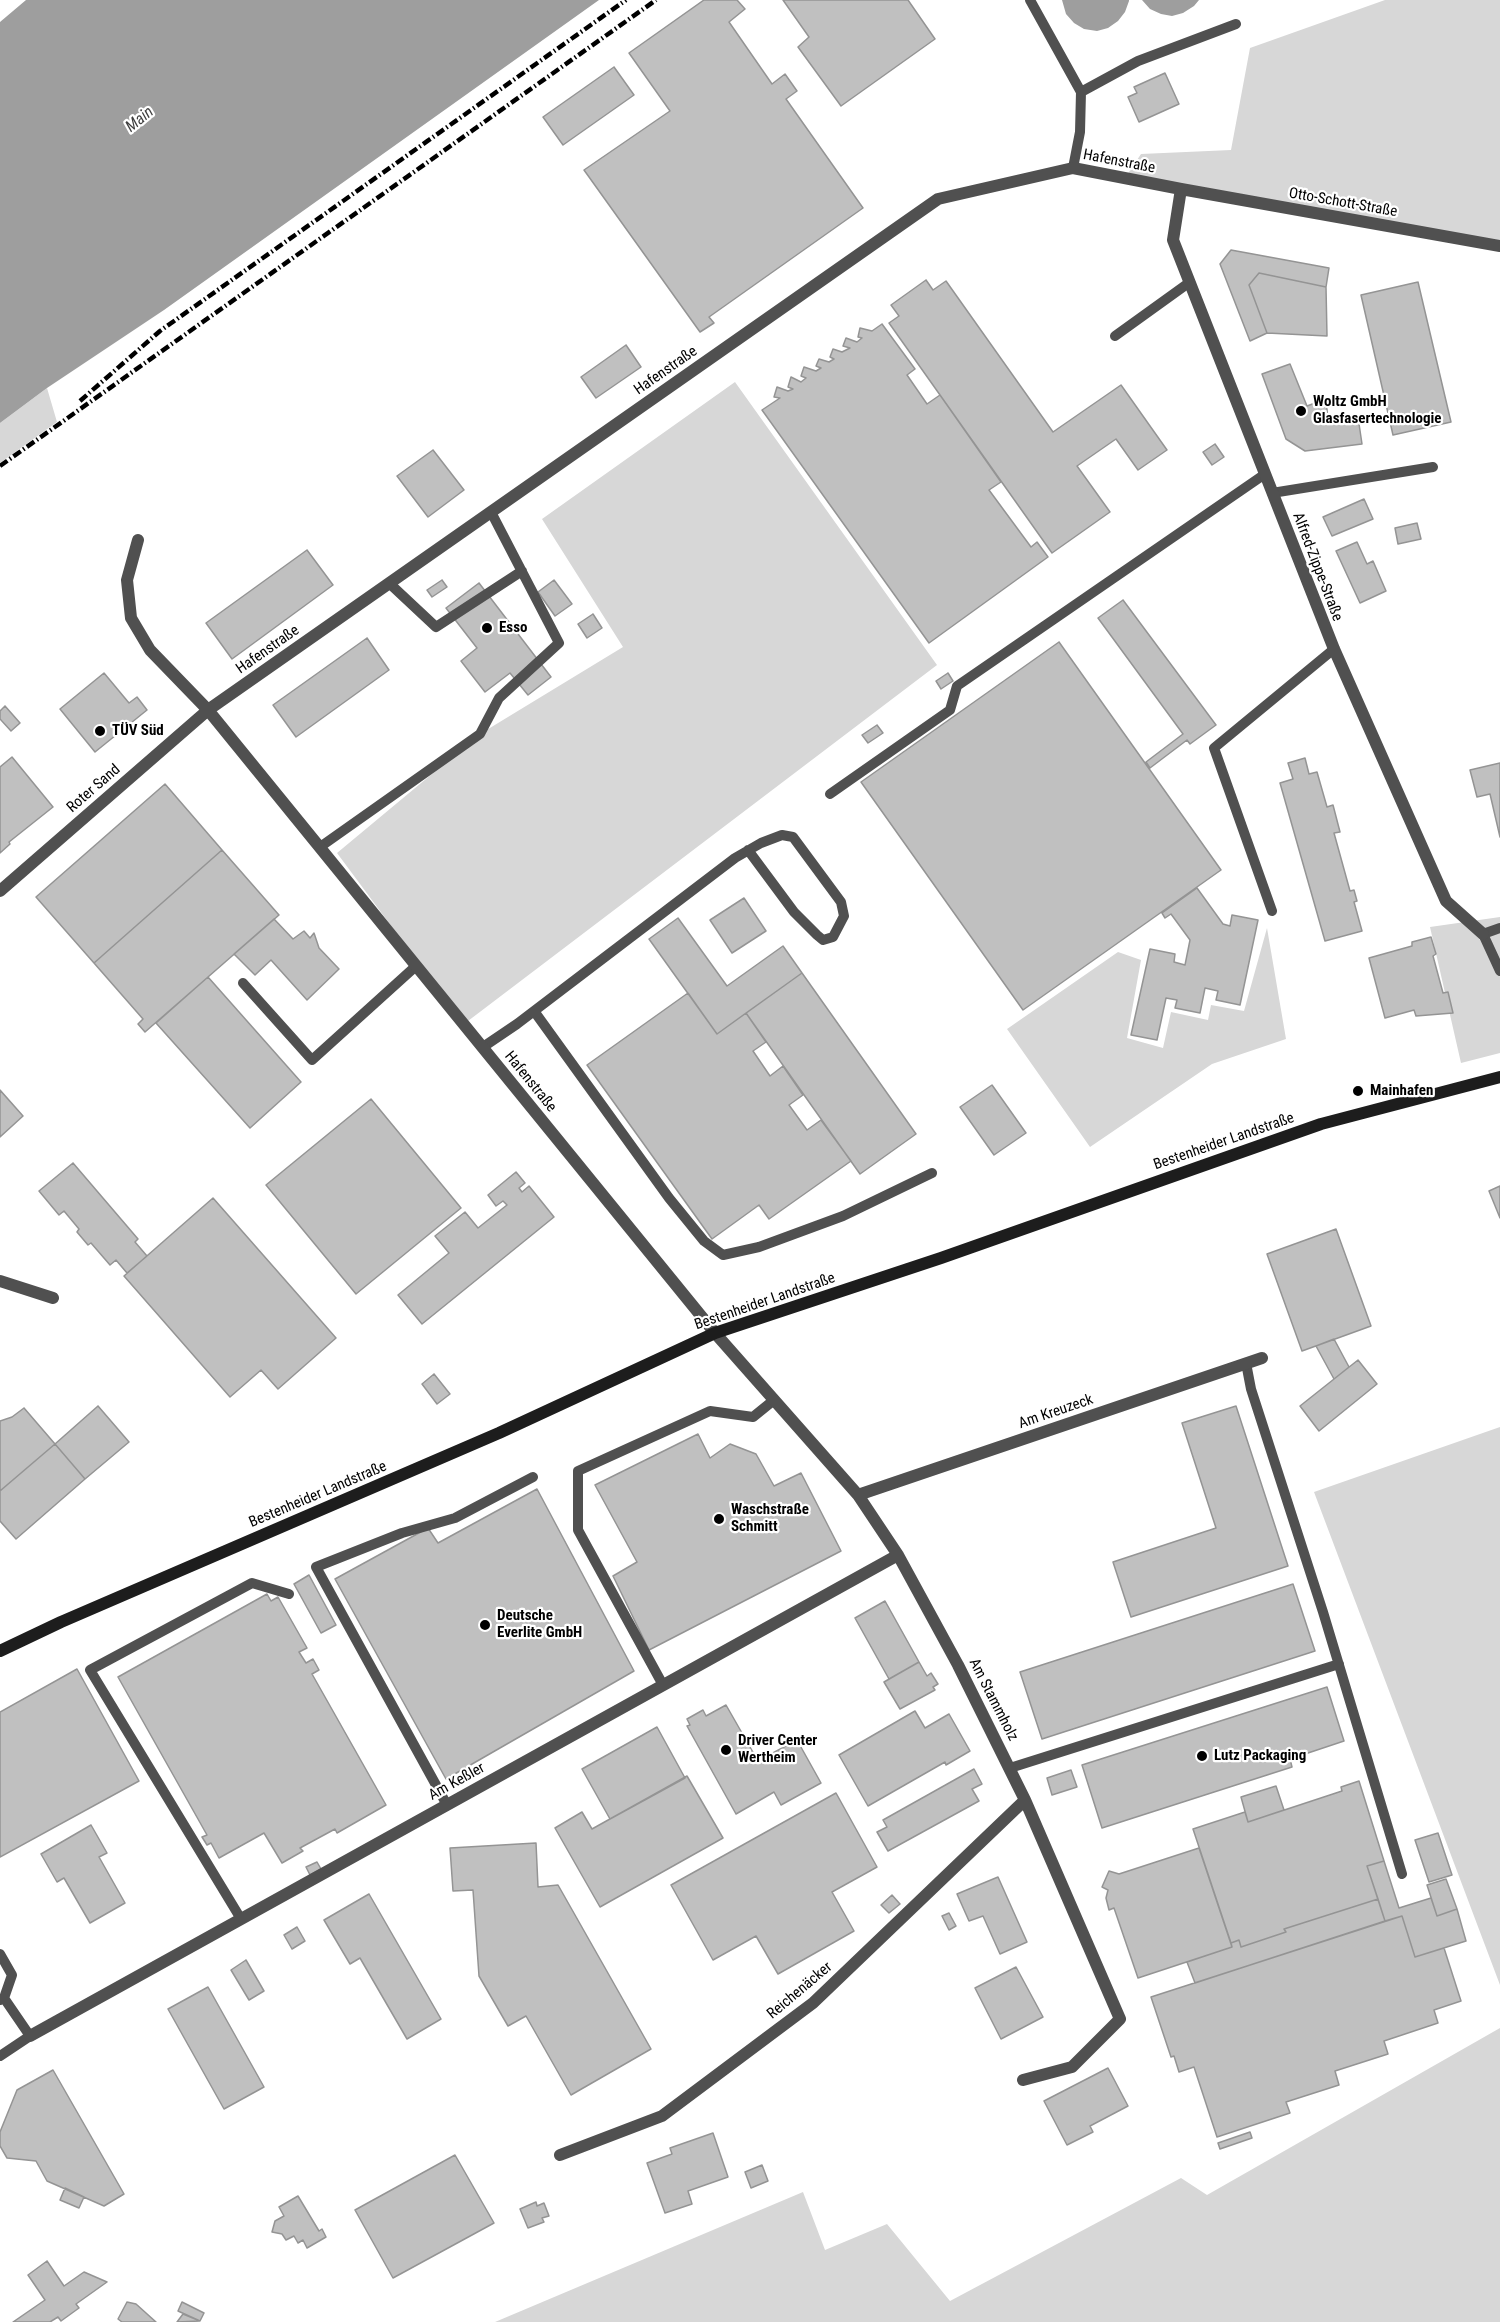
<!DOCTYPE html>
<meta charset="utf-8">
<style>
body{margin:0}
canvas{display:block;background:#fff}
</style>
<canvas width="1500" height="2322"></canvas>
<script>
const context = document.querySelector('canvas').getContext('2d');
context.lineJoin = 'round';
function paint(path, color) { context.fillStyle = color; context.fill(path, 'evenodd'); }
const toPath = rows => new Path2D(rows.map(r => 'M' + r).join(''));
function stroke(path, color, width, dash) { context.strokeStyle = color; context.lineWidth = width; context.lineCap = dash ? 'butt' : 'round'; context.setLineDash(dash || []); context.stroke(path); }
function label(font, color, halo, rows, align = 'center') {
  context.font = font + ' "Roboto Condensed",sans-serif'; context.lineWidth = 4.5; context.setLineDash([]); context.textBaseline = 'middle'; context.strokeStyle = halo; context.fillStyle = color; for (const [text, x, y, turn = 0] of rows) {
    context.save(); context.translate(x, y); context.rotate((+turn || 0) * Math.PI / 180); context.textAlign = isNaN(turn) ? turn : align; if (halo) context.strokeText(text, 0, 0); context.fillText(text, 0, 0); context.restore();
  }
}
paint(toPath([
 [1385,0,1500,0,1500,246,1125,178,1141,154,1231,150,1250,48],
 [735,382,937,665,464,1024,337,853,480,734,623,647,542,519],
 [47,388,57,422,0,463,0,423],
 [1500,917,1500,1053,1461,1063,1430,927],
 [1267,928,1286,1039,1212,1064,1090,1147,1007,1029,1118,952,1141,960,1127,1038,1163,1048,1171,1012,1208,1020,1211,1005,1244,1011],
 [1500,1427,1500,1985,1314,1492],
 [1500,2028,1500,2322,495,2322,803,2192,825,2250,887,2224,950,2301,1181,2178,1207,2195]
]), '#d7d7d7');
paint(toPath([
 [26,0,599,0,164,310,47,388,0,423,0,22],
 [1062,0,1129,0,1129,1,1125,12,1118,21,1108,28,1097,31,1084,29,1074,23,1066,14],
 [1142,0,1199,0,1194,6,1183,13,1172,16,1161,14,1150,9]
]), '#9e9e9e');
const building = toPath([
 [704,0,737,0,745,9,729,22,772,84,785,74,797,91,786,99,863,208,709,317,714,323,700,332,584,170,670,111,629,53,704,0],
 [783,0,908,0,935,39,841,106,798,47,809,37,783,0],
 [614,67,634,95,563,145,543,117,614,67],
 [1165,73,1179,104,1139,122,1128,97,1137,93,1134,87,1165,73],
 [1231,250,1329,268,1326,287,1259,273,1249,285,1267,333,1250,341,1220,264,1231,250],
 [1259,273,1326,287,1327,336,1267,333,1249,285,1259,273],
 [926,280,933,290,946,281,1053,432,1121,385,1167,450,1138,470,1116,439,1077,466,1110,512,1052,553,889,323,899,316,891,305,926,280],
 [1418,282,1451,422,1393,435,1361,295,1418,282],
 [882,324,915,369,907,375,927,404,940,395,1001,482,989,490,1031,547,1037,542,1048,557,929,643,762,410,780,398,774,397,777,387,788,391,793,389,788,387,791,377,801,382,806,378,801,376,804,367,816,371,821,368,816,366,819,359,829,362,834,359,830,357,833,349,842,352,850,348,843,346,846,338,857,342,862,338,858,337,860,328,872,331,882,324],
 [626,345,641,367,596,398,581,377,626,345],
 [1290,364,1307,406,1326,399,1328,420,1358,417,1362,444,1305,451,1286,439,1262,374,1290,364],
 [1215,444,1224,457,1212,465,1203,452,1215,444],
 [433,450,464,490,428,517,397,476,433,450],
 [1364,499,1373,519,1332,536,1323,517,1364,499],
 [1417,523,1421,539,1398,544,1395,528,1417,523],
 [1357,542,1367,564,1373,561,1386,591,1360,603,1336,551,1357,542],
 [307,550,333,585,232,659,206,623,307,550],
 [442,580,447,587,432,597,427,590,442,580],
 [554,580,572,604,555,616,538,592,554,580],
 [479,583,551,677,528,695,510,673,485,692,461,661,477,648,446,608,479,583],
 [1123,600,1216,725,1190,744,1187,740,1150,768,1146,762,1183,734,1098,618,1123,600],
 [593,614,602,628,587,638,578,624,593,614],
 [367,638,389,670,296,737,273,705,367,638],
 [1059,642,1221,870,1023,1010,861,782,1059,642],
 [104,673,129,703,137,697,147,710,95,752,60,709,104,673],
 [948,673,953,681,941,689,936,681,948,673],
 [5,706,20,723,11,731,0,719,0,711,5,706],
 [877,725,883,733,868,743,862,735,877,725],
 [12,757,53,807,9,842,10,844,0,853,0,767,12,757],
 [1305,758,1309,774,1317,772,1327,807,1333,805,1340,832,1334,833,1350,891,1354,890,1357,901,1354,902,1362,931,1325,941,1280,783,1293,779,1288,763,1305,758],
 [1500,763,1500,837,1490,794,1477,797,1470,770,1500,763],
 [165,784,222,850,94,963,36,897,165,784],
 [222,850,279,915,145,1032,138,1024,143,1019,94,963,222,850],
 [1197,888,1223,924,1230,926,1232,915,1258,920,1240,1005,1216,1000,1218,991,1205,988,1200,1013,1175,1008,1177,1000,1166,998,1157,1040,1131,1035,1150,949,1175,954,1174,962,1185,965,1190,940,1171,914,1165,918,1162,913,1197,888],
 [744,898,766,931,732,953,710,920,744,898],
 [678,918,727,986,783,946,802,973,717,1034,649,939,678,918],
 [274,919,293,939,304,931,310,938,314,933,319,948,339,969,307,1000,271,960,255,975,234,954,274,919],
 [1431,937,1436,954,1433,956,1443,993,1448,992,1453,1013,1416,1016,1414,1010,1385,1018,1369,958,1412,946,1412,942,1431,937],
 [802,973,916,1134,860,1174,746,1013,802,973],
 [208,977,301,1082,250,1128,156,1023,208,977],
 [688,993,717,1034,746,1013,766,1042,753,1051,770,1076,783,1066,803,1095,789,1105,807,1130,821,1120,851,1161,769,1219,759,1205,712,1239,587,1065,688,993],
 [992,1085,1026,1133,994,1155,960,1107,992,1085],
 [0,1090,23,1116,0,1137,0,1090],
 [371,1099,461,1208,356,1294,266,1185,371,1099],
 [73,1163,138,1239,135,1242,147,1256,127,1273,116,1260,110,1265,91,1243,88,1245,77,1232,79,1229,64,1211,59,1215,39,1191,73,1163],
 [516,1172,525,1183,519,1188,522,1192,529,1186,554,1217,422,1324,398,1295,449,1253,435,1236,465,1212,478,1228,507,1205,503,1201,496,1206,488,1195,516,1172],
 [1500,1186,1500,1218,1489,1191,1500,1186],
 [213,1198,336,1338,278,1389,261,1370,230,1397,124,1276,213,1198],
 [1336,1229,1371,1326,1302,1351,1267,1254,1336,1229],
 [1334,1339,1349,1367,1334,1379,1316,1346,1334,1339],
 [1358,1360,1377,1384,1319,1431,1300,1406,1358,1360],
 [434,1374,450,1394,437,1404,422,1384,434,1374],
 [98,1406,129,1442,85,1479,55,1444,98,1406],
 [1236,1406,1288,1566,1131,1617,1113,1562,1216,1528,1182,1423,1236,1406],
 [24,1408,55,1444,0,1491,0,1421,12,1417,24,1408],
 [698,1434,710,1458,730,1444,756,1454,774,1486,801,1473,841,1551,649,1650,613,1576,637,1562,595,1485,698,1434],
 [55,1444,85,1479,16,1539,0,1521,0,1491,55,1444],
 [537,1489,634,1671,446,1779,335,1579,428,1528,438,1543,537,1489],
 [309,1575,336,1625,321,1633,294,1584,309,1575],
 [1293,1584,1315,1651,1042,1739,1020,1672,1293,1584],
 [267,1594,271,1601,278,1597,307,1648,299,1652,306,1663,313,1659,319,1670,312,1674,386,1805,337,1833,335,1829,300,1848,303,1851,282,1863,264,1833,219,1858,211,1843,207,1845,202,1837,207,1835,118,1677,267,1594],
 [885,1601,919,1662,889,1679,855,1618,885,1601],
 [919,1662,927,1676,931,1673,938,1684,933,1687,935,1690,900,1709,884,1682,919,1662],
 [77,1669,139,1781,0,1857,0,1712,77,1669],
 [1327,1687,1344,1741,1290,1759,1292,1767,1102,1828,1082,1765,1327,1687],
 [726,1705,758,1761,797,1740,821,1783,781,1805,774,1792,736,1814,687,1726,690,1725,687,1719,703,1710,706,1716,726,1705],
 [915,1711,925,1728,949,1714,970,1751,946,1765,945,1762,868,1806,839,1755,915,1711],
 [657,1727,685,1778,610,1819,582,1769,657,1727],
 [974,1769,982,1784,972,1789,979,1801,888,1851,877,1832,887,1827,883,1820,974,1769],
 [1071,1770,1077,1787,1052,1795,1047,1778,1071,1770],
 [687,1776,723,1838,600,1907,555,1828,582,1812,592,1829,687,1776],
 [1359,1781,1384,1861,1367,1866,1378,1899,1284,1929,1286,1932,1241,1947,1239,1940,1231,1943,1193,1829,1245,1812,1248,1822,1342,1791,1341,1787,1359,1781],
 [1276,1786,1284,1810,1248,1822,1241,1797,1276,1786],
 [836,1793,877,1867,832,1892,854,1931,778,1974,756,1936,713,1960,671,1885,836,1793],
 [91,1825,107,1853,99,1857,125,1903,90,1923,64,1878,57,1882,41,1854,91,1825],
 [1438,1833,1452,1875,1429,1882,1415,1840,1438,1833],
 [536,1843,538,1887,558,1885,651,2049,571,2095,526,2016,508,2026,479,1976,473,1890,453,1891,450,1848,536,1843],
 [1199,1848,1232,1947,1138,1978,1114,1908,1109,1910,1106,1898,1108,1890,1102,1887,1109,1871,1119,1874,1199,1848],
 [1384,1861,1399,1908,1431,1898,1437,1916,1457,1909,1466,1941,1415,1957,1402,1916,1385,1921,1367,1866,1384,1861],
 [317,1862,321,1869,310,1875,306,1867,317,1862],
 [998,1877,1027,1942,1000,1954,983,1916,969,1921,957,1894,998,1877],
 [1446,1879,1457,1909,1437,1916,1427,1885,1446,1879],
 [369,1894,441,2019,407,2039,360,1958,350,1964,324,1920,369,1894],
 [892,1895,900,1904,889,1913,881,1905,892,1895],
 [1378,1899,1385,1921,1195,1983,1187,1962,1232,1947,1231,1943,1239,1940,1241,1947,1286,1932,1284,1929,1378,1899],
 [949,1913,956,1926,949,1930,942,1916,949,1913],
 [1402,1916,1415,1957,1444,1948,1461,2001,1434,2010,1438,2023,1384,2041,1388,2054,1335,2071,1339,2085,1286,2102,1290,2113,1217,2137,1194,2067,1179,2072,1174,2056,1171,2057,1151,1997,1402,1916],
 [297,1927,305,1941,292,1949,284,1935,297,1927],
 [246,1960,264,1991,249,2000,231,1970,246,1960],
 [1016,1967,1043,2017,1001,2039,975,1988,1016,1967],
 [208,1987,264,2087,224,2109,168,2009,208,1987],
 [1108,2068,1128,2106,1090,2126,1093,2132,1067,2145,1044,2101,1108,2068],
 [53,2070,124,2194,104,2206,47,2181,36,2161,7,2158,0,2146,0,2132,17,2090,53,2070],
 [1250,2132,1252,2138,1220,2149,1218,2143,1250,2132],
 [713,2133,728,2177,688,2191,692,2204,665,2213,647,2163,672,2154,670,2148,713,2133],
 [455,2155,494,2223,393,2278,355,2210,455,2155],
 [762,2165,768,2181,751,2188,745,2172,762,2165],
 [65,2188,84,2197,79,2208,60,2200,65,2188],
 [298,2196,319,2231,322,2229,326,2237,307,2248,303,2240,298,2243,294,2236,286,2240,282,2234,272,2232,275,2221,284,2216,279,2207,298,2196],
 [536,2202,537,2206,544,2203,549,2216,542,2218,544,2222,528,2228,520,2209,536,2202],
 [47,2261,64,2286,84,2272,107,2282,76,2304,79,2308,61,2321,58,2317,50,2322,13,2322,45,2300,28,2275,47,2261],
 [127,2302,136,2304,156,2322,122,2322,118,2319,127,2302],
 [182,2302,204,2313,200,2321,178,2311,182,2302],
 [183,2314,200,2321,177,2322,183,2314]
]);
paint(building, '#c0c0c0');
stroke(building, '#949494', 1.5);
stroke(toPath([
 [1030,0,1081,92,1080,132,1073,168],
 [1081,92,1138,61,1236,24],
 [1115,336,1190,282],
 [1272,493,1433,467],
 [389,583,436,627,522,571],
 [830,794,950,710,957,686,1265,474],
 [320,847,480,734,499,698,559,643,491,512],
 [1272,911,1214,748,1334,649],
 [1500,928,1483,934,1500,971],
 [243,983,312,1060,416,966],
 [534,1011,669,1198,704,1241,723,1255,759,1247,843,1216,932,1173],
 [483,1047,517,1024,735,858,761,843,782,835,793,837,841,902,844,916,833,937,823,940,817,935,794,912,748,850],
 [1246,1363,1251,1389,1323,1612,1402,1874],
 [663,1685,578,1530,578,1471,710,1411,753,1417,774,1400],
 [1010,1768,1339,1664],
 [447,1805,316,1567,402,1533,455,1518,533,1477],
 [241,1919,90,1670,252,1583,289,1594],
 [0,1954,12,1975,4,1998,0,2000],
 [0,2056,30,2036,4,1998]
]), '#505050', 10);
stroke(toPath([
 [1181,189,1173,240,1334,649,1446,901,1483,934],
 [0,891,208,710,150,650,131,618,127,580,138,540],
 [0,1281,53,1298],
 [858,1495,1262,1358],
 [30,2036,898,1555],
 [1023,2080,1072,2067,1120,2019,1025,1800,958,1665,898,1555,858,1495,715,1333,208,710,938,199,1073,168,1181,189,1500,246],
 [560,2155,662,2116,813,2003,1025,1800]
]), '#505050', 12);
stroke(toPath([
 [0,1651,61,1622,499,1433,715,1333,941,1258,1321,1124,1500,1077]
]), '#1d1d1d', 12);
stroke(toPath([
 [80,401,160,331,626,0],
 [0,466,656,0]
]), '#000', 4.5, [9, 3, 1.5, 3]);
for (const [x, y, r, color] of [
 [1301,411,6,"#000"],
 [487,628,6,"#000"],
 [100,731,6,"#000"],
 [1358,1091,6,"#000"],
 [719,1519,6,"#000"],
 [485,1625,6,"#000"],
 [726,1750,6,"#000"],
 [1202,1756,6,"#000"]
]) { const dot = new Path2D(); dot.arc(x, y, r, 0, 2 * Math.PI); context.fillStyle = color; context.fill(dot); stroke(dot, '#fff', 2); }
label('15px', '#000', '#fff', [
 ["Hafenstraße",1119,162,11],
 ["Otto-Schott-Straße",1343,203,10],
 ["Hafenstraße",666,371,-35],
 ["Alfred-Zippe-Straße",1317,567,69],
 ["Hafenstraße",268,650,-35],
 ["Roter Sand",94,789,-41],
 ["Hafenstraße",530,1082,51],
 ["Bestenheider Landstraße",1224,1142,-19],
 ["Bestenheider Landstraße",765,1302,-19],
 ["Am Kreuzeck",1056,1412,-19],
 ["Bestenheider Landstraße",318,1495,-23],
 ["Am Stammholz",993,1700,63],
 ["Am Keßler",457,1782,-29],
 ["Reichenäcker",800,1991,-40]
]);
label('bold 15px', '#000', '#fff', [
 ["Woltz GmbH",1313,402],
 ["Glasfasertechnologie",1313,419],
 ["Esso",499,628],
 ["TÜV Süd",112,731],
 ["Mainhafen",1370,1091],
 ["Waschstraße",731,1510],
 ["Schmitt",731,1527],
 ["Deutsche",497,1616],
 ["Everlite GmbH",497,1633],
 ["Driver Center",738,1741],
 ["Wertheim",738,1758],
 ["Lutz Packaging",1214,1756]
], 'left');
label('italic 16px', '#3f3f3f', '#fff', [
 ["Main",140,120,-39]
]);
</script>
